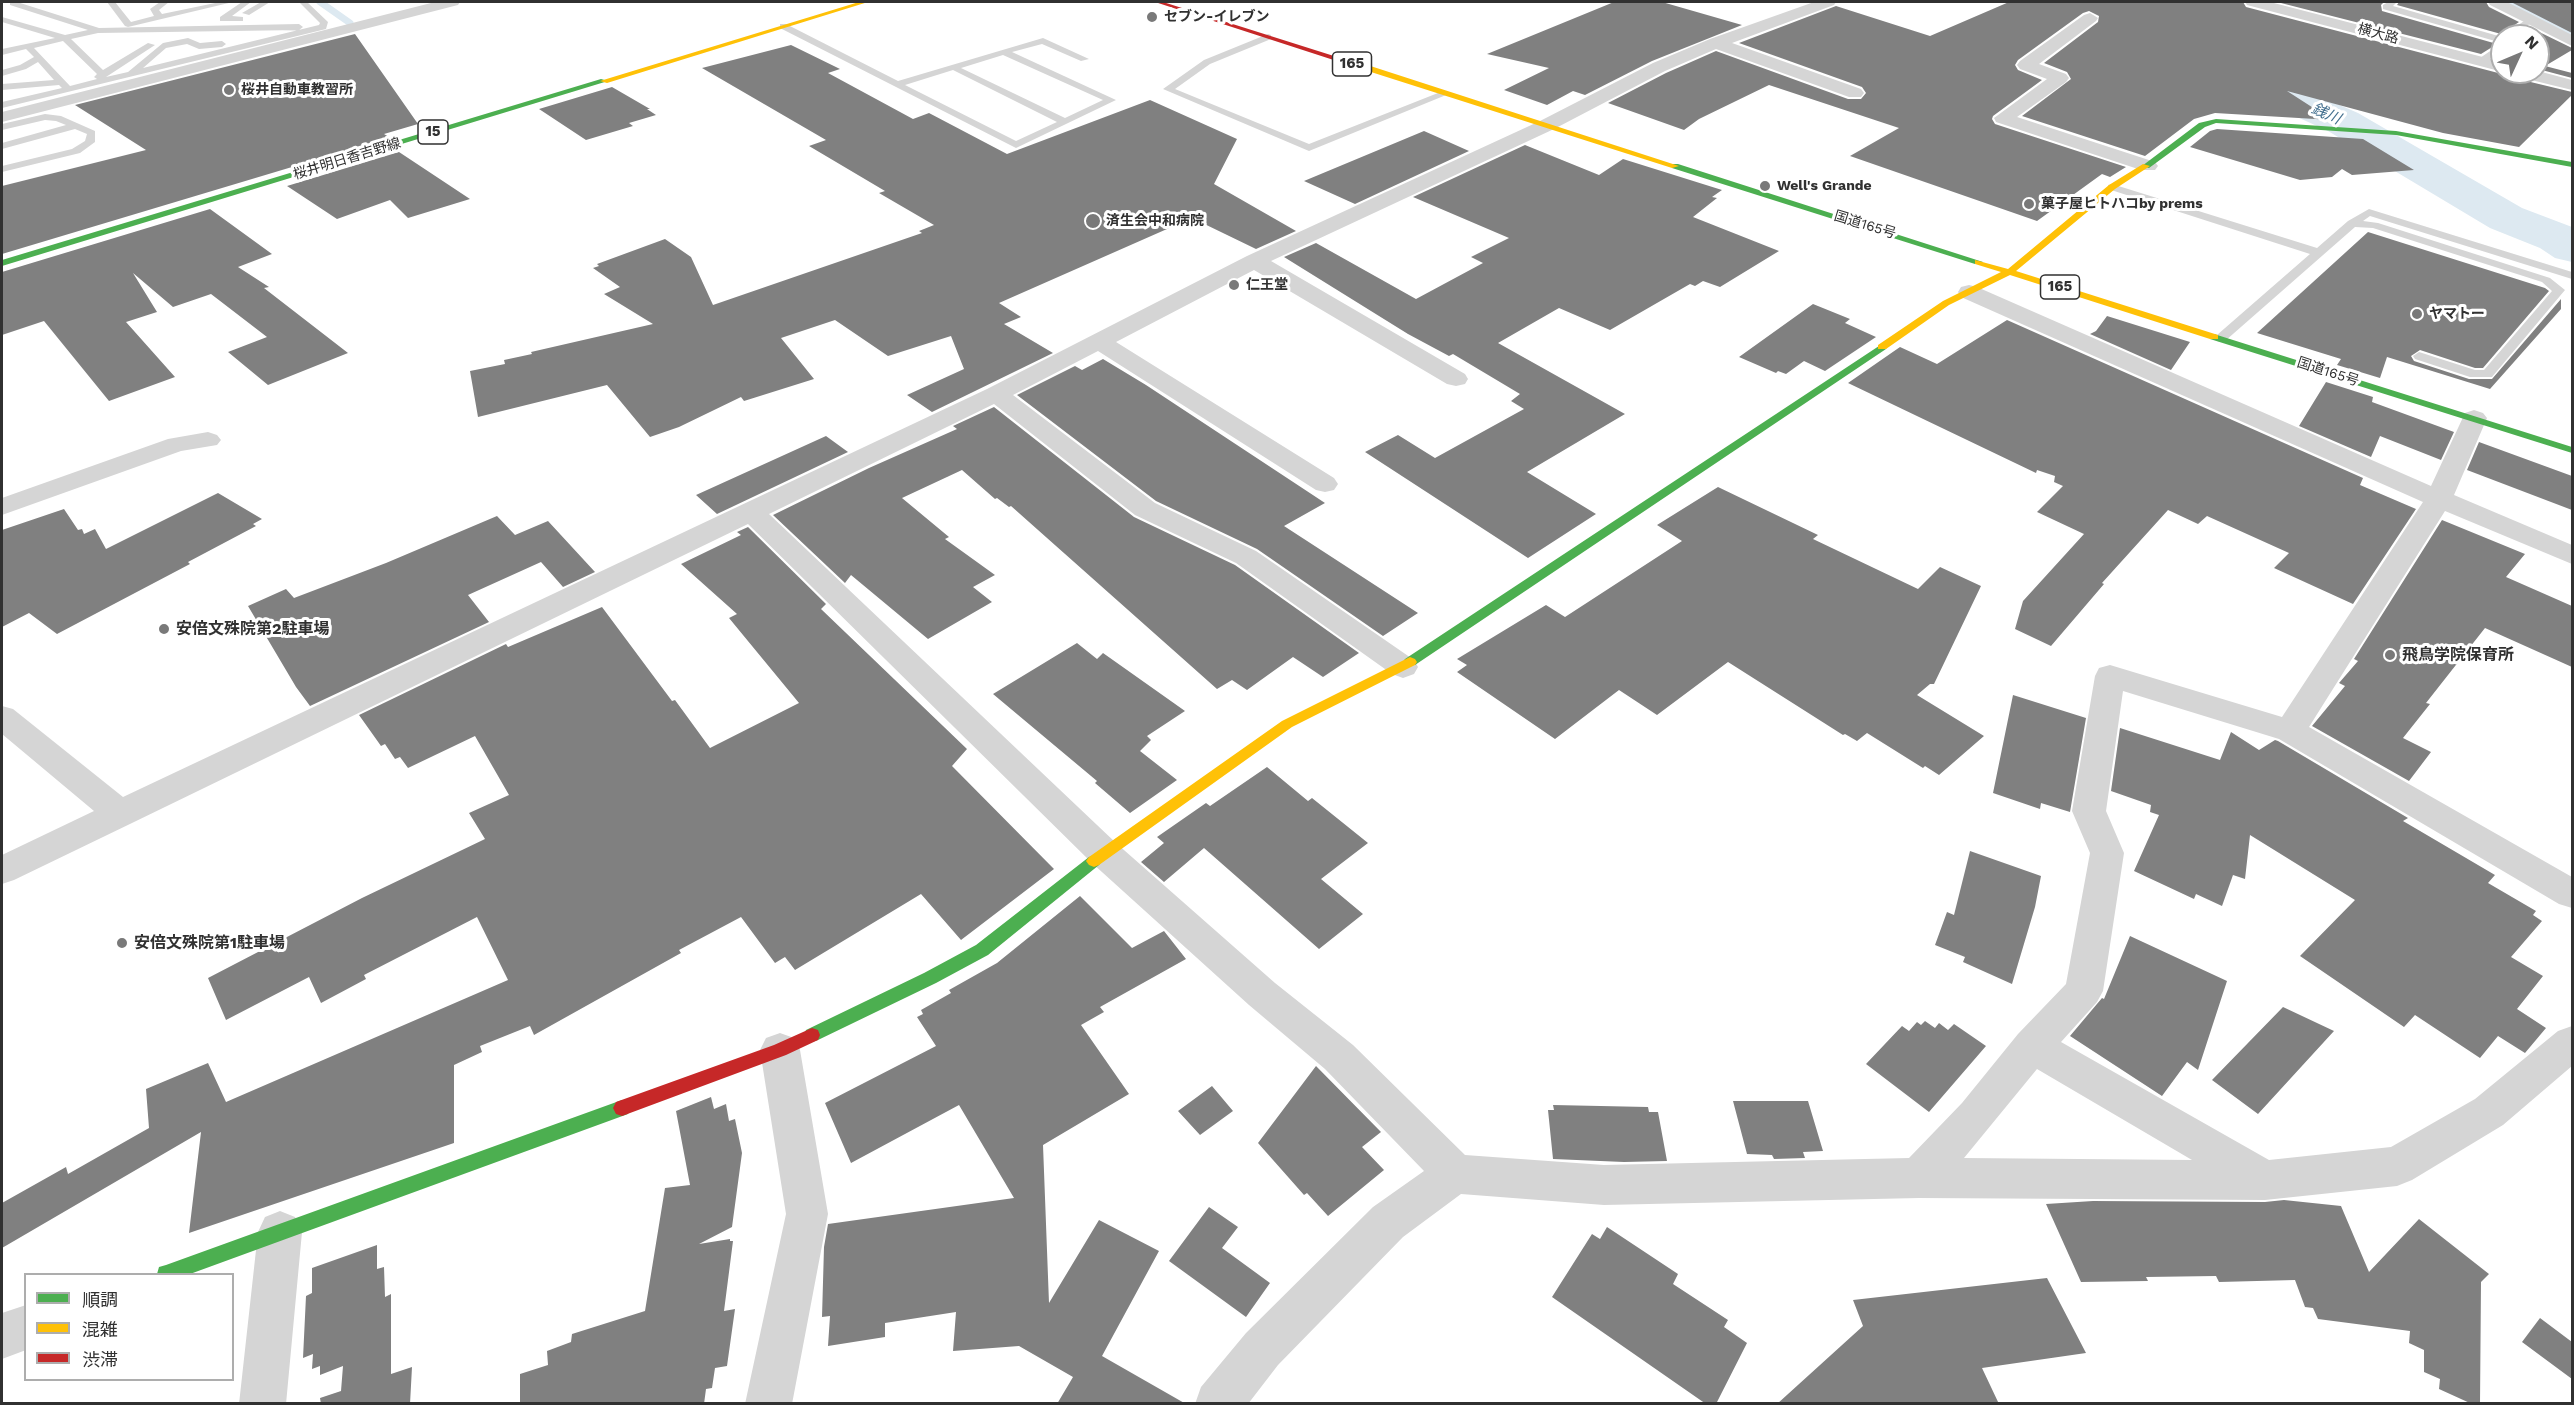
<!DOCTYPE html>
<meta charset="utf-8">
<style>
body{margin:0}
#map{position:relative;width:2574px;height:1405px;overflow:hidden;background:#fff;font-family:"Work Sans","Noto Sans JP",sans-serif}
canvas{display:block}
.frame{position:absolute;inset:0;border:3px solid #313131;pointer-events:none}
.legend{position:absolute;left:24px;top:1273px;width:210px;height:108px;box-sizing:border-box;background:#fff;border:2px solid #adadad;margin:0;padding:8px 10px;list-style:none;font-size:18px;color:#313131}
.legend li{display:flex;align-items:center;gap:12px;height:30px}
.legend b{width:30px;border:2px solid #adadad}
.north{position:absolute;left:2490px;top:24px;width:60px;height:60px;box-sizing:border-box;background:#fff;border:2px solid #adadad;border-radius:50%;rotate:46deg;font-size:16px;font-weight:700;line-height:24px;text-align:center;color:#313131}
.north::after{content:'';display:block;margin:auto;width:21px;height:27px;background:#797979;clip-path:polygon(50% 0,100% 100%,50% 72%,0 100%)}
</style>
<div id="map">
<canvas width="2574" height="1405"></canvas>
<div class="frame"></div>
<ul class="legend">
<li><b style="height:8px;background:#4caf50"></b>順調</li>
<li><b style="height:8px;background:#ffc107"></b>混雑</li>
<li><b style="height:8px;background:#c62828"></b>渋滞</li>
</ul>
<div class="north">N</div>
</div>
<script>
const context = document.querySelector('canvas').getContext('2d');
context.lineJoin = 'round';
const toPath = rows => new Path2D(rows.map(r => 'M' + r).join(''));
function stroke(path, color, width, dash) { context.strokeStyle = color; context.lineWidth = width; context.lineCap = dash ? 'butt' : 'round'; context.setLineDash(dash || []); context.stroke(path); }
function paint(path, color) { context.fillStyle = color; context.fill(path, 'evenodd'); }
function label(font, color, halo, rows, align = 'center') {
  context.font = font + ' "Work Sans","Noto Sans JP",sans-serif'; context.lineWidth = 6; context.setLineDash([]); context.textBaseline = 'middle'; context.strokeStyle = halo; context.fillStyle = color; for (const [text, x, y, turn = 0] of rows) {
    context.save(); context.translate(x, y); context.rotate((+turn || 0) * Math.PI / 180); context.textAlign = isNaN(turn) ? turn : align; if (halo) context.strokeText(text, 0, 0); context.fillText(text, 0, 0); context.restore();
  }
}
stroke(toPath([
 [320,2,350,23]
]), '#dde9f1', 7);
paint(toPath([
 [2145,2,2197,2,2258,17,2288,29,2294,37,2288,45,2252,67,2358,113,2522,208,2572,227,2572,262,2555,258,2540,248,2490,228,2328,131,2218,81,2210,65,2215,57,2246,38,2150,10,2145,2],
 [2502,2,2549,2,2572,12,2572,36,2559,33,2507,10,2502,2]
]), '#dde9f1');
paint(toPath([
 [1614,2,1662,2,1742,25,1652,61,1585,95,1573,91,1547,105,1504,90,1549,68,1487,54],
 [2009,2,2243,2,2246,7,2502,74,2510,72,2514,78,2572,92,2572,95,2519,147,2443,133,2287,91,2332,120,2215,113,2194,119,2145,156,2022,116,2071,79,2067,72,2044,63,2098,22,2099,16,2089,11,2083,13,2018,60,2015,65,2018,70,2042,80,1993,116,1992,119,1995,124,2126,167,2110,177,2102,174,2037,221,1850,156,1899,128,1769,85,1699,119,1684,130,1608,103,1666,73,1716,51,1848,99,1861,99,1866,93,1862,87,1739,43,1836,6,1930,36],
 [2277,2,2384,2,2381,5,2382,11,2497,44,2481,54],
 [2399,2,2486,2,2489,7,2519,22,2501,34,2397,5],
 [2511,2,2572,2,2572,33],
 [2529,27,2572,48,2572,50,2545,66,2572,73,2572,78,2538,69,2538,36,2516,36],
 [355,34,418,124,384,134,389,137,382,140,2,254,2,186,146,150,75,105],
 [791,45,840,69,828,73,913,119,929,113,1007,154,1150,100,1237,139,1214,184,1296,231,1256,249,1192,218,999,303,1021,317,1004,324,1053,353,932,412,907,395,964,369,951,336,888,356,835,320,781,338,814,379,744,401,741,397,679,427,650,437,607,385,478,417,470,371,505,364,504,360,532,354,531,352,653,324,604,294,620,287,593,268,599,266,597,264,665,239,691,257,713,305,922,233,919,231,934,225,879,193,885,191,809,146,826,140,702,68],
 [612,87,650,109,647,109,656,115,629,123,633,126,586,140,539,109],
 [2217,129,2363,139,2414,170,2352,175,2342,169,2332,177,2300,180,2190,147,2210,131],
 [1424,131,1469,151,1355,204,1304,181],
 [1525,145,1599,175,1623,159,1722,190,1712,197,1717,198,1693,217,1779,251,1720,287,1703,281,1695,286,1690,284,1610,330,1559,308,1498,343,1625,414,1527,472,1596,514,1528,558,1365,452,1398,435,1435,458,1524,409,1511,401,1520,394,1453,354,1449,356,1408,334,1284,257,1316,243,1416,299,1483,263,1471,257,1509,238,1413,197],
 [399,152,470,199,408,218,390,200,337,219,287,186],
 [210,209,272,254,238,267,269,287,264,288,348,353,268,385,228,352,267,337,211,294,173,307,133,273,157,312,126,322,175,377,109,401,44,321,2,335,2,272],
 [2368,232,2545,288,2549,291,2483,368,2475,368,2420,350,2411,356,2414,361,2469,379,2492,379,2561,299,2561,309,2490,389,2387,357,2380,378,2337,365,2341,359,2257,333],
 [1813,304,1850,319,1845,323,1876,337,1825,371,1804,361,1786,374,1778,371,1776,373,1739,357],
 [2107,316,2190,342,2171,370,2090,334,2096,331],
 [2007,320,2363,478,2360,485,2416,509,2353,604,2274,568,2289,553,2207,516,2198,524,2168,510,2102,583,2104,584,2051,646,2015,629,2023,601,2084,534,2037,512,2063,486,2054,482,2055,476,2037,470,2036,473,1848,383,1900,347,1937,364],
 [1103,359,1146,385,1325,503,1284,526,1418,613,1383,636,1257,549,1156,501,1017,395,1075,366,1082,370],
 [2326,382,2373,397,2372,402,2454,432,2441,460,2380,436,2371,457,2299,426],
 [994,407,1134,517,1235,565,1359,653,1323,677,1293,657,1247,690,1232,680,1217,689,1011,506,1009,507,997,498,995,499,962,470,902,498,949,537,945,539,995,575,973,587,992,602,928,639,851,575,845,583,773,515,869,468,957,429,953,426],
 [826,436,848,452,717,514,696,495],
 [2479,442,2572,476,2572,510,2467,470],
 [1718,487,1818,535,1813,539,1918,589,1940,567,1981,586,1934,684,1930,684,1917,695,1984,736,1939,775,1925,766,1923,768,1867,733,1857,741,1845,734,1843,735,1728,662,1657,715,1619,690,1555,739,1457,672,1467,665,1457,659,1546,605,1565,617,1682,541,1657,525],
 [218,493,262,519,253,524,256,526,188,562,190,564,57,634,29,613,2,627,2,530,64,509,78,530,82,529,84,534,95,529,106,549],
 [497,516,515,535,548,521,595,572,563,587,541,562,468,595,489,622,310,706,296,687,248,606,286,589,294,598,386,563],
 [2442,520,2525,554,2506,577,2572,606,2572,667,2485,628,2426,703,2430,704,2403,738,2431,752,2409,781,2312,726,2345,686,2339,683,2358,661,2354,659],
 [748,527,826,604,821,609,967,749,952,766,1054,869,961,940,921,894,795,970,785,957,775,963,741,917,679,950,681,953,534,1035,530,1026,480,1046,482,1052,454,1065,454,1143,189,1233,201,1132,2,1248,2,1203,66,1167,68,1174,149,1128,146,1089,208,1063,226,1102,508,980,477,917,364,975,366,979,321,1003,309,977,226,1020,208,978,362,898,485,839,469,813,509,795,475,736,408,768,400,757,395,759,385,744,381,746,359,715,506,644,508,647,602,607,672,701,675,700,710,748,799,703,729,618,737,614,681,564,741,535,737,532],
 [1077,643,1097,659,1103,653,1185,711,1147,736,1151,740,1140,751,1177,780,1130,813,1095,783,1097,781,993,694],
 [2013,695,2086,718,2070,812,2041,803,2040,809,1993,793],
 [2120,728,2220,760,2231,732,2259,750,2275,740,2278,741,2408,818,2403,821,2495,875,2488,883,2536,911,2533,915,2542,921,2511,957,2543,976,2517,1009,2546,1028,2525,1053,2498,1036,2480,1058,2415,1015,2404,1027,2300,956,2355,900,2250,835,2245,879,2233,875,2222,906,2196,894,2194,899,2134,871,2159,815,2150,812,2151,805,2111,791],
 [1267,767,1308,801,1312,798,1368,843,1321,879,1363,914,1319,949,1204,848,1164,882,1141,862,1164,843,1157,837,1206,803,1210,806],
 [1970,851,2041,876,2035,907,2012,984,1963,962,1965,957,1935,945,1947,912,1954,915],
 [1080,896,1132,948,1164,931,1186,959,1100,1007,1104,1012,1081,1025,1129,1094,1043,1145,1049,1303,1099,1220,1159,1251,1102,1356,1186,1404,1057,1404,1073,1377,1019,1346,953,1351,956,1312,885,1323,885,1337,828,1346,830,1316,822,1317,824,1247,828,1224,1014,1198,959,1105,851,1163,825,1103,936,1046,917,1017,923,1014,921,1010,951,993,949,990,997,963],
 [2130,936,2227,981,2198,1070,2187,1062,2162,1096,2070,1036,2102,998,2104,999],
 [2283,1007,2334,1031,2258,1114,2212,1080],
 [1925,1021,1935,1028,1939,1023,1948,1030,1954,1024,1986,1046,1929,1112,1866,1064,1902,1026,1909,1031,1917,1022,1921,1025],
 [1316,1066,1381,1132,1362,1147,1384,1170,1328,1216,1307,1193,1304,1195,1258,1143],
 [1212,1086,1233,1111,1200,1135,1178,1111],
 [711,1097,714,1109,726,1104,729,1121,735,1119,742,1153,732,1227,699,1244,730,1239,730,1241,733,1241,724,1311,735,1309,727,1366,715,1368,712,1388,706,1389,704,1404,520,1404,520,1374,548,1365,547,1351,571,1342,572,1334,645,1311,665,1188,690,1185,676,1111],
 [1733,1101,1808,1101,1823,1151,1803,1152,1805,1158,1774,1159,1772,1155,1747,1154],
 [1553,1105,1648,1107,1649,1112,1658,1112,1667,1161,1624,1162,1553,1159,1548,1110,1554,1110],
 [2284,1200,2341,1206,2369,1272,2419,1219,2489,1274,2481,1282,2480,1404,2472,1404,2439,1389,2440,1379,2424,1372,2424,1350,2409,1343,2410,1331,2318,1319,2313,1308,2305,1307,2295,1280,2219,1282,2216,1276,2146,1277,2148,1281,2081,1282,2046,1204,2093,1201,2265,1202],
 [1209,1207,1238,1227,1222,1248,1270,1283,1246,1317,1169,1261],
 [1607,1227,1678,1274,1673,1284,1728,1320,1724,1327,1747,1343,1716,1404,1706,1404,1552,1297,1592,1234,1600,1239],
 [377,1245,377,1269,384,1267,385,1297,391,1294,391,1374,412,1367,410,1404,321,1404,320,1398,341,1391,343,1366,320,1375,320,1366,312,1369,313,1354,303,1358,306,1296,312,1293,312,1268],
 [2047,1278,2086,1353,1982,1368,1999,1404,1777,1404,1863,1326,1853,1300],
 [2540,1318,2572,1342,2572,1379,2522,1342]
]), '#808080');
paint(toPath([
 [10,2,17,2,99,28,299,24,303,27,299,30,98,33,71,39,103,70,148,43,155,45,106,77,128,72,163,43,188,38,200,43,222,41,226,44,222,47,199,49,187,44,166,48,143,68,319,25,320,23,299,2,307,2,328,22,326,29,2,108,2,102,62,88,59,85,2,90,2,84,54,80,38,62,26,69,2,76,2,70,20,65,34,57,26,49,2,55,2,49,55,38,2,22,2,17,65,35,88,30,10,5,10,2],
 [63,41,97,74,94,77,97,79,70,86,34,48,63,41],
 [107,2,115,2,131,22,154,16,150,9,160,2,169,2,159,10,162,14,220,2,233,2,128,27,125,26,107,2],
 [242,2,251,2,232,16,243,17,243,21,220,21,220,17,242,2],
 [261,2,270,2,249,15,242,13,261,2],
 [2388,2,2397,2,2393,6,2502,37,2502,43,2383,9,2383,5,2388,2],
 [2530,17,2537,19,2512,36,2502,36,2530,17],
 [780,24,786,24,898,81,1043,38,1089,59,1081,61,1042,44,1012,52,1116,100,1016,148,780,28,780,24],
 [1003,55,1103,100,1065,118,961,68,1003,55],
 [953,70,1057,122,1016,141,905,85,953,70],
 [1268,34,1271,35,1271,39,1210,64,1175,89,1309,144,1443,91,1451,93,1309,151,1163,89,1204,60,1268,34],
 [2502,43,2502,50,2483,64,2477,64,2477,60,2502,43],
 [45,114,61,116,95,131,95,142,80,153,2,172,2,166,72,149,85,141,87,134,75,129,2,149,2,143,66,125,56,121,45,120,2,130,2,124,45,114],
 [2112,184,2317,248,2348,221,2369,209,2572,272,2572,279,2370,216,2363,221,2378,223,2550,278,2565,290,2492,377,2470,377,2415,359,2413,356,2419,352,2475,370,2484,370,2552,291,2542,282,2373,228,2355,227,2225,341,2221,342,2217,341,2217,335,2310,254,2108,189,2108,185,2112,184]
]), '#d5d5d5');
paint(toPath([
 [435,2,460,2,458,5,2,122,2,112,435,2],
 [1814,2,1836,2,1834,5,1732,43,1861,89,1864,93,1861,97,1849,97,1716,49,1665,71,1554,129,1271,261,1465,374,1468,379,1465,384,1456,386,1447,384,1254,270,1116,342,1334,478,1338,484,1334,490,1325,492,1316,490,1098,351,1013,395,1155,503,1256,551,1414,660,1418,667,1414,674,1403,678,1392,674,1236,563,1135,515,994,404,769,514,1116,843,1275,983,1353,1045,1465,1155,1604,1165,1909,1158,1962,1103,2018,1034,2066,984,2090,853,2072,811,2095,676,2099,668,2110,665,2282,717,2423,502,1961,297,1958,292,1961,287,1969,285,1977,287,2431,486,2465,413,2474,410,2483,413,2487,418,2454,495,2572,545,2572,564,2445,511,2309,727,2572,877,2572,908,2559,904,2279,739,2123,691,2106,811,2124,853,2103,991,2097,1002,2061,1042,2269,1160,2391,1147,2475,1099,2558,1031,2572,1026,2572,1066,2503,1125,2412,1180,2397,1186,2265,1200,1919,1198,1604,1205,1461,1194,1403,1237,1278,1365,1248,1404,1195,1404,1201,1387,1246,1333,1373,1207,1424,1171,1325,1069,1249,1005,1092,863,748,524,132,823,14,880,2,884,2,855,94,811,2,734,2,706,13,709,123,797,987,389,1247,256,1540,121,1653,63,1710,39,1814,2],
 [2037,1069,2192,1160,1964,1158,2037,1069],
 [2245,2,2270,2,2502,62,2503,72,2247,5,2245,2],
 [2488,2,2507,2,2572,35,2572,46,2490,5,2488,2],
 [2090,13,2098,18,2096,21,2039,64,2066,74,2069,78,2066,82,2017,117,2155,162,2158,166,2155,170,2141,170,1996,122,1994,118,2047,79,2020,69,2017,65,2020,61,2084,15,2090,13],
 [2538,71,2572,80,2572,90,2515,76,2512,72,2538,71],
 [208,432,217,435,221,440,217,445,181,451,2,515,2,498,168,439,208,432],
 [780,1033,794,1038,800,1050,828,1214,792,1404,745,1404,786,1214,760,1050,766,1038,780,1033],
 [280,1211,295,1217,302,1232,286,1404,239,1404,258,1232,265,1217,280,1211],
 [26,1305,26,1350,2,1359,2,1313,26,1305]
]), '#d5d5d5');
paint(toPath([
 [601,79,608,81,2,266,2,260,601,79],
 [2216,119,2396,131,2572,162,2572,167,2396,135,2216,123,2205,127,2149,168,2142,166,2199,123,2216,119],
 [1672,164,1678,164,1983,262,1975,264,1672,168,1672,164],
 [2214,334,2572,447,2572,453,2210,339,2210,335,2214,334],
 [1882,344,1887,347,1886,349,1415,665,1405,665,1403,662,1405,659,1882,344],
 [1094,855,1099,857,1102,861,1099,865,988,955,936,983,818,1040,812,1042,806,1040,804,1035,806,1030,924,973,976,945,1089,857,1094,855],
 [622,1100,628,1102,631,1108,628,1114,190,1274,157,1274,159,1267,166,1265,622,1100]
]), '#4caf50');
paint(toPath([
 [859,2,868,2,607,83,600,81,859,2],
 [1349,61,1355,61,1679,166,1672,168,1349,65,1349,61],
 [2143,164,2150,166,2115,189,2016,271,2218,335,2218,339,2210,339,2010,275,1949,305,1886,349,1878,349,1878,345,1943,301,2001,272,1975,264,1975,260,2008,269,2109,185,2143,164],
 [1410,657,1415,659,1417,662,1415,665,1292,727,1099,865,1094,867,1089,865,1086,861,1089,857,1282,721,1410,657]
]), '#ffc107');
paint(toPath([
 [1155,2,1163,2,1356,63,1349,65,1155,2],
 [812,1028,818,1030,820,1035,818,1040,786,1055,622,1116,616,1114,613,1108,616,1102,774,1045,812,1028]
]), '#c62828');
for (const [x, y, r, color] of [
 [1152,17,6,"#797979"],
 [229,90,6,"#797979"],
 [1765,186,6,"#797979"],
 [2029,204,6,"#797979"],
 [1093,221,8,"#797979"],
 [1234,285,6,"#797979"],
 [2417,314,6,"#797979"],
 [164,629,6,"#797979"],
 [2390,655,6,"#797979"],
 [122,943,6,"#797979"]
]) { const dot = new Path2D(); dot.arc(x, y, r, 0, 2 * Math.PI); context.fillStyle = color; context.fill(dot); stroke(dot, '#fff', 2); }
label('bold 14px', '#313131', '#fff', [
 ["セブン-イレブン",1164,17],
 ["桜井自動車教習所",241,90],
 ["Well's Grande",1777,186],
 ["菓子屋ヒトハコby prems",2041,204],
 ["済生会中和病院",1106,221],
 ["仁王堂",1246,285],
 ["ヤマトー",2429,314]
], 'left');
label('14px', '#313131', '#fff', [
 ["横大路",2378,34,15],
 ["桜井明日香吉野線",347,159,-17],
 ["国道165号",1865,225,17],
 ["国道165号",2328,372,18]
]);
for (const [x, y, w] of [
 [1352,64,39],
 [433,132,30],
 [2060,287,39]
]) { const box = new Path2D(); box.roundRect(x - w / 2, y - 12, w, 24, 4.5); context.fillStyle = '#fff'; context.fill(box); stroke(box, '#313131', 1.5); }
label('bold 15px', '#313131', null, [
 ["165",1352,64],
 ["15",433,132],
 ["165",2060,287]
]);
label('italic 15px', '#44708f', '#fff', [
 ["銭川",2326,114,24]
]);
label('bold 16px', '#313131', '#fff', [
 ["安倍文殊院第2駐車場",176,629],
 ["飛鳥学院保育所",2402,655],
 ["安倍文殊院第1駐車場",134,943]
], 'left');
</script>
